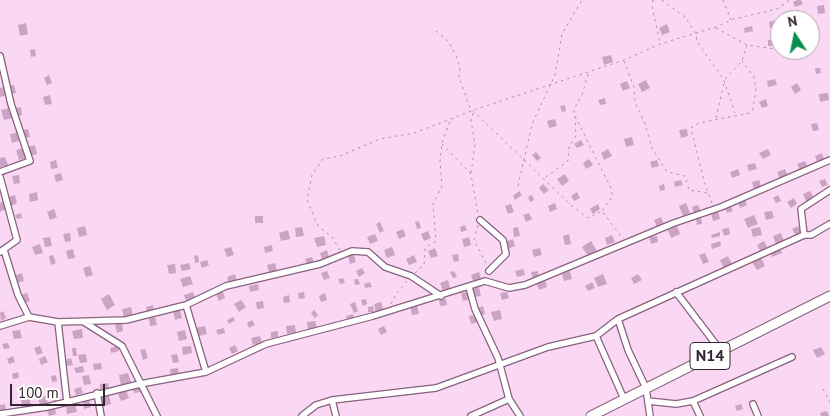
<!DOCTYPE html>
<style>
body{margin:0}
#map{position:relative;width:830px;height:416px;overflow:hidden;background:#fad8f3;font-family:"PT Sans",sans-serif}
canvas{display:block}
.north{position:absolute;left:770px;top:10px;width:50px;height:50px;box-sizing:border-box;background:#fff;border:1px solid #aea7ad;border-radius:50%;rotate:349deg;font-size:14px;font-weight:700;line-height:20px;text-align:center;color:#342431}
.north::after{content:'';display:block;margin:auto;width:18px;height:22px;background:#07904e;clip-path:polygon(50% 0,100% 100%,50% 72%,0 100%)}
.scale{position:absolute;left:10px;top:384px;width:95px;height:22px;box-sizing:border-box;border:2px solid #342431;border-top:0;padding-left:6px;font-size:15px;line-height:18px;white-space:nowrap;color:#342431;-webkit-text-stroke:4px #fff;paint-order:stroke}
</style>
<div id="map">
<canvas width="830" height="416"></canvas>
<div class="north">N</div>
<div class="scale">100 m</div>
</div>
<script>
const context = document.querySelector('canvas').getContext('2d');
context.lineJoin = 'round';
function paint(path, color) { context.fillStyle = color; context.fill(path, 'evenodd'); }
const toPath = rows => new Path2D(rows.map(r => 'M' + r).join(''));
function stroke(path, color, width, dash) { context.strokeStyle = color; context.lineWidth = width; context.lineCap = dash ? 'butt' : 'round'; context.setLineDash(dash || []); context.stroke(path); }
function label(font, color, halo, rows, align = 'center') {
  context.font = font + ' "PT Sans",sans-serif'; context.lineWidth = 4.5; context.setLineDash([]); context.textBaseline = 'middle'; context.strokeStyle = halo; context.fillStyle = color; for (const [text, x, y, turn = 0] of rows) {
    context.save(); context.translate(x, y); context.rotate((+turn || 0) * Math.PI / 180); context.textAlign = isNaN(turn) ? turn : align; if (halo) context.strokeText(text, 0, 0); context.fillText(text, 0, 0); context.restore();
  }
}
paint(toPath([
 [797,0,801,0,803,4,795,7,793,2],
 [824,5,825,13,818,14,817,6],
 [775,20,776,27,770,28,769,22],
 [26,23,28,34,20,36,18,25],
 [667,24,670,32,662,35,659,28],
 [752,26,753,31,745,33,744,28],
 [768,40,775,40,775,46,768,46],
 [35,49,36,56,31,57,30,50],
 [611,55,613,62,604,65,602,57],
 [815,68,820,68,821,73,816,74],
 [49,75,52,83,47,85,44,78],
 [775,79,777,85,768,87,767,81],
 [646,80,650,88,642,92,638,84],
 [627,81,630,88,623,91,620,84],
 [797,83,801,90,795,94,791,87],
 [14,85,16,93,10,94,8,86],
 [4,87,7,95,0,97,0,88],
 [828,93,829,100,820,102,819,94],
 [50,95,52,104,45,105,43,97],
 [605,98,606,104,600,105,598,100],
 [766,99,768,106,762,108,759,102],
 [565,105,566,111,562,112,560,106],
 [21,107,22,115,17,116,15,108],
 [9,108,12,118,4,120,1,110],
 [555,119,557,126,549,128,547,121],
 [817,123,819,130,813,131,811,124],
 [28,129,30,137,24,138,22,130],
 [687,129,688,136,681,138,679,130],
 [17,133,19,141,12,143,10,134],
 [632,137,634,145,626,147,624,139],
 [581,140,584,145,577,148,574,144],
 [35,145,37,154,29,156,27,147],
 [23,148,26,158,19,160,16,150],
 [608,149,612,156,604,160,601,153],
 [768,149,771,155,763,159,759,153],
 [536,152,541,158,537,161,532,155],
 [822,153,824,159,817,162,815,156],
 [5,157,8,165,0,167,0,158],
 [589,159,593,165,586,169,583,163],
 [56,160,58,168,51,169,50,162],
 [657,160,659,166,652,168,650,162],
 [805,161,807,166,800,170,797,164],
 [755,163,757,169,749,171,747,165],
 [738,169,740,175,732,178,730,172],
 [785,169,788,176,780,179,777,172],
 [61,173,63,180,56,182,54,175],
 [565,174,569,181,562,186,557,179],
 [19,175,20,183,14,184,12,176],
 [825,179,828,185,822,187,819,181],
 [681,180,683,185,675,187,674,182],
 [759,180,761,186,754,189,752,182],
 [543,184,549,190,544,194,539,188],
 [664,184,665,190,660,191,659,186],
 [519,191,522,195,515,200,513,196],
 [810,191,814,198,806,201,803,194],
 [37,192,38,200,30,202,29,194],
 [577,192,580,198,574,201,571,196],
 [15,195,17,203,11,206,8,197],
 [532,195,534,200,530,202,528,197],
 [778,195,781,201,776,203,773,198],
 [794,198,797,204,791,208,787,202],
 [745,199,747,205,740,208,738,202],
 [3,201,6,209,0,212,0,203],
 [555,203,557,209,550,212,548,206],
 [686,203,690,213,683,216,679,206],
 [511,204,514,212,508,214,505,206],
 [598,204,600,209,593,214,590,209],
 [698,205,701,212,694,214,692,207],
 [731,206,733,211,727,213,725,208],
 [54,209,57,217,50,220,47,212],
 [718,211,720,219,713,221,711,213],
 [772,211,774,218,766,220,764,212],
 [21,213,22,218,17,219,15,215],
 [529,213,532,219,526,222,523,215],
 [754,215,758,224,748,228,744,219],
 [255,216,263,216,263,223,255,223],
 [661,217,664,224,657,227,654,220],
 [696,218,701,218,702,224,697,225],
 [419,221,421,228,417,229,415,222],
 [380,222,384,231,380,233,376,224],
 [465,225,467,230,461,232,460,227],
 [85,226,87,235,79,237,77,228],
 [677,226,680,234,671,238,668,230],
 [798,226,802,233,796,236,792,229],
 [302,227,304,236,296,237,295,228],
 [518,227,520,236,514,237,513,228],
 [760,227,762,235,753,237,751,229],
 [729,228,730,234,724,236,722,229],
 [403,229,406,236,399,239,396,232],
 [288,230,290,239,281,241,279,233],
 [428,231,431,238,424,241,421,234],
 [720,232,720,236,712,238,711,235],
 [70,233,71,241,65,242,63,234],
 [781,233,784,241,776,244,773,236],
 [375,234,378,241,370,244,367,237],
 [569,234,571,244,565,245,563,236],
 [612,235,615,242,607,245,605,238],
 [324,236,326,245,317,247,314,238],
 [657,236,658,242,651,244,649,237],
 [50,237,52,246,45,247,43,238],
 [469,237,471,245,464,247,462,239],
 [513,239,515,246,508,249,505,242],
 [591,241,597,251,588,256,582,247],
 [720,241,721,246,712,249,711,244],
 [764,241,767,247,760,251,757,245],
 [40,244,43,253,35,255,32,247],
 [272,245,273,251,265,253,264,247],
 [231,247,234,255,227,257,224,249],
 [392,247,395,255,387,258,384,250],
 [780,247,782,253,772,257,770,251],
 [435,248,438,256,431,258,428,251],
 [540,248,542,255,534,257,532,250],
 [73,249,75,258,68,259,66,251],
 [327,250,329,257,322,259,320,253],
 [705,253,709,262,703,264,699,255],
 [458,254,459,261,454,262,452,255],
 [53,255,56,263,51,265,49,256],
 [198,255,199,262,195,263,194,256],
 [354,255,356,262,350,264,348,256],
 [414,255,417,262,409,265,406,259],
 [728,256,732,264,724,268,720,260],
 [312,257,314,262,307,264,305,259],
 [761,258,765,266,757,270,752,262],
 [207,260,209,265,202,268,200,262],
 [189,263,191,269,182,271,180,265],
 [275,263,277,271,269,273,267,265],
 [175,264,176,273,169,274,167,265],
 [90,266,93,275,86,277,83,268],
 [362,268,365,273,359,277,356,271],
 [523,269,525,275,517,277,515,271],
 [327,271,330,278,324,280,321,273],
 [454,271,457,277,453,278,450,272],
 [538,271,539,278,533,279,531,272],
 [570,271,572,279,564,281,562,274],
 [479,272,481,279,473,281,471,275],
 [22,273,24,281,17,283,16,275],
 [235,274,237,281,229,283,227,277],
 [603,274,607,284,598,287,594,278],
 [638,274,642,280,634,284,631,278],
 [190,276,193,284,183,287,180,279],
 [343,278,345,283,340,284,338,279],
 [354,279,358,279,360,284,355,285],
 [545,279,547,287,539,290,536,282],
 [448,280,450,288,443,291,440,283],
 [370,282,372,287,365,288,364,284],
 [592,282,595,288,588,291,585,286],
 [258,284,259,290,250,292,249,286],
 [479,287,481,296,474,297,472,289],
 [222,289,225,298,219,301,215,292],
 [193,292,195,298,186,301,184,295],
 [304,292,305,298,299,299,298,293],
 [468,292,470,299,463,301,461,293],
 [507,292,509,298,502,300,500,293],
 [27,293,30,301,23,304,20,295],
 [325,293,327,300,321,302,319,296],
 [109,294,115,305,107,310,101,299],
 [289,295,290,302,284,303,283,297],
 [366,299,367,304,363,306,361,300],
 [446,299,447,305,440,306,439,300],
 [241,300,246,307,239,312,234,304],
 [263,301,264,308,257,309,256,302],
 [355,302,358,311,354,313,350,304],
 [381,302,384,312,376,314,374,304],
 [153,305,154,312,147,313,146,307],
 [417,305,419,314,412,315,410,306],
 [373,306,374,312,368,312,368,307],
 [483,306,485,314,479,316,477,308],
 [131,307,133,316,124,317,122,309],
 [180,310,182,318,175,320,173,311],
 [314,310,318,315,315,318,311,313],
 [500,310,502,319,494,321,491,312],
 [3,311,6,318,1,321,0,313],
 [353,314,355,321,348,323,346,316],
 [476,315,478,322,471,324,469,316],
 [155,317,157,325,150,326,149,318],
 [233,317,235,320,229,324,227,320],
 [252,320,255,325,249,328,247,323],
 [315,321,317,328,308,330,307,322],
 [122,322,123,331,117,333,115,324],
 [295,325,296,333,287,334,286,326],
 [205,326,207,334,198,336,196,328],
 [384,326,387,332,381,335,378,329],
 [224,328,225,333,218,335,216,330],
 [82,329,83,338,74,339,72,331],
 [20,330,22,338,14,339,12,331],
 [185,330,187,339,179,341,177,332],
 [278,331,278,337,271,338,271,332],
 [260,336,262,343,253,345,251,338],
 [8,343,10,348,4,349,2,344],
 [235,345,238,351,232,354,229,348],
 [40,346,43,353,37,355,34,348],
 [118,346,119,351,111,353,110,348],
 [191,346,192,353,183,355,182,347],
 [821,347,825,354,817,358,813,350],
 [72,348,76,348,77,356,73,356],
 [145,349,148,358,143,360,140,350],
 [86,354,87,362,80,363,78,355],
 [177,354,179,362,173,363,171,355],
 [13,356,15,362,9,364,7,359],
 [45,356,48,362,41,365,39,359],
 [71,358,73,365,67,366,65,360],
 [101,363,102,369,94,370,93,364],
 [83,366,84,372,76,373,74,368],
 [178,368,179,376,171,377,170,369],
 [18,372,19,378,13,379,12,374],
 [128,373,131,382,121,385,119,375],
 [56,375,57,381,52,382,51,376],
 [89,375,91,384,84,385,82,376],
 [108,383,109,388,100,389,100,384],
 [140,386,142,392,134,393,133,388],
 [81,387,83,393,76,395,74,389],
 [126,390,129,398,121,401,118,394],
 [59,393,60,400,53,401,52,394],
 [109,395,111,404,102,406,100,396],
 [46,396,48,404,40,406,38,398],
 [30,399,31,408,23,409,21,400],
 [89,399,91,407,84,409,83,401],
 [75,403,77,412,67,414,66,404],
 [5,404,6,411,0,412,0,405],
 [741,404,743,409,737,411,735,406],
 [55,408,56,414,49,416,47,411],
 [827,411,829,416,821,416,820,413]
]), '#cca3c3');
const street = toPath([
 [0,56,11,104,30,161,0,172],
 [0,177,17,240,0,252],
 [480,220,503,240,506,254,489,271],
 [804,235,801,209,830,190],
 [4,250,18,295,29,317],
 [469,287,475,309,498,358,509,399,520,416],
 [676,292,721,351],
 [186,305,206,372],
 [618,319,628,350,646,388,650,416],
 [58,322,67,402],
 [84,322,122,346,157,416],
 [0,326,29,317,58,322,126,320,186,305,226,286,320,264,352,251,368,252,385,267,411,276,441,296],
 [596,336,624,399],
 [97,393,101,416],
 [332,400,436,388,548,347,596,336,618,319,804,235,811,235,830,224],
 [648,401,676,404,693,401,792,357],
 [693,401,700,416],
 [753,404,758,416],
 [0,414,47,407,140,384,206,372,266,344,373,316,485,281,509,288,525,285,674,223,721,207,830,160],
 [302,416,316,405,332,400,336,416],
 [471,416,509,399]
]);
const primary = toPath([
 [591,416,830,296]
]);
stroke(street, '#87617f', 8);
stroke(primary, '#87617f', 11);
stroke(toPath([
 [653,0,652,6,660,43],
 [662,0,685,17,696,34,697,42,723,78,735,113],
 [723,0,731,20],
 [716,28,747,45,775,49],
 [436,31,449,42,456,56,460,68,459,77,470,108,572,206,588,218,602,211,623,239],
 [624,61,634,87,635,102,645,124,652,148,667,172,685,176,689,190,708,193],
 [588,74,582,95,574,109,574,114,610,186,613,196,602,211],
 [725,79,742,61,747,45],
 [716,118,724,83],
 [442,144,471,174,478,214],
 [471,173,475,145,471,120,474,110],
 [546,177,568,161,569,147,576,136,575,117],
 [518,186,532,124,555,75,562,34,582,0],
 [712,203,704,181,691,128,699,123,750,113,753,109,756,90,754,77,742,61],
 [478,225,474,240,487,265],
 [340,250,332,237,318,226,307,200,312,175,323,159,340,156,380,139,414,133,474,110,624,60,660,44,716,27,734,19,777,9,790,0],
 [415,273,424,265,425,248,436,241,433,204,442,186,440,161,442,143,450,121],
 [391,304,396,294,407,281],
 [823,389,830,402]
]), '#ab90a6', 1, [2.5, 4]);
stroke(street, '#fff', 5.5);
stroke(primary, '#fff', 9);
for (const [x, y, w] of [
 [710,356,40]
]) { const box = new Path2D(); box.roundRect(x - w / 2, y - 13.5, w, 27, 4); context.fillStyle = '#fff'; context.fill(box); stroke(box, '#342431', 1); }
label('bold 16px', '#342431', null, [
 ["N14",710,356]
]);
</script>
